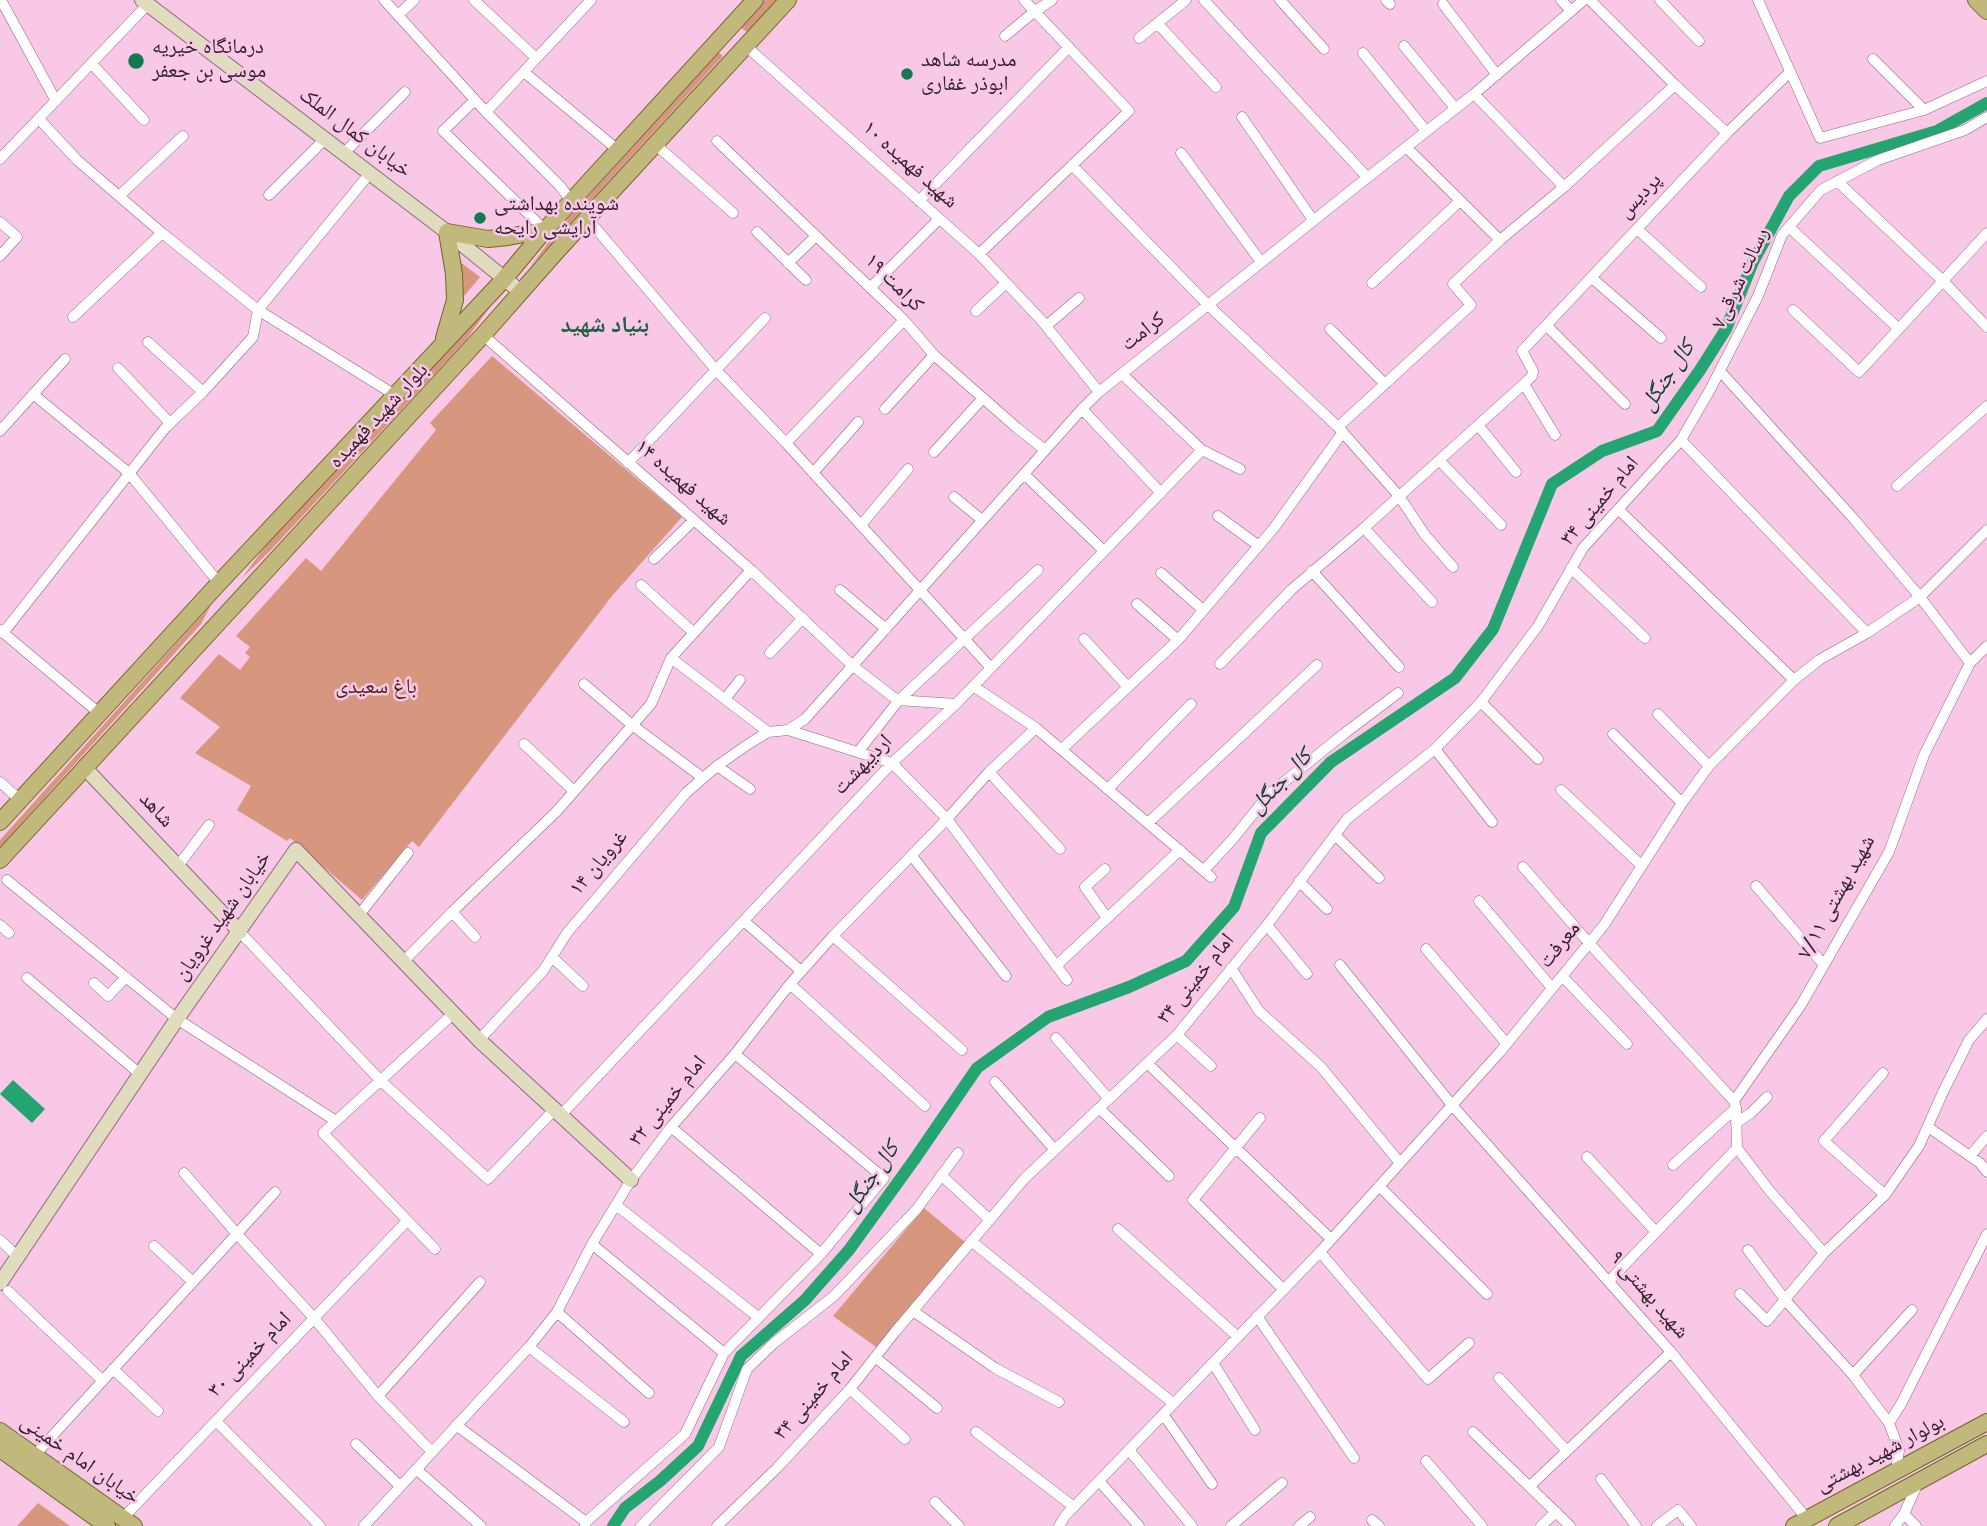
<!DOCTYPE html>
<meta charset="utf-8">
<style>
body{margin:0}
canvas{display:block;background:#f9c8e7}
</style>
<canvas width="1987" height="1526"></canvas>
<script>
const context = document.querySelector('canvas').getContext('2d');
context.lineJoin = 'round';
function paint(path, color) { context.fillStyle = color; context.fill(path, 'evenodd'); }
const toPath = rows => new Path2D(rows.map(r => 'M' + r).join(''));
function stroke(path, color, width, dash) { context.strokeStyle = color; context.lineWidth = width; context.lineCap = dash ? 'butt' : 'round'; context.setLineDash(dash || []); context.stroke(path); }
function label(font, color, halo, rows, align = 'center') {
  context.font = font + ' Overpass,"Noto Naskh Arabic",sans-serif'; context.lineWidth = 5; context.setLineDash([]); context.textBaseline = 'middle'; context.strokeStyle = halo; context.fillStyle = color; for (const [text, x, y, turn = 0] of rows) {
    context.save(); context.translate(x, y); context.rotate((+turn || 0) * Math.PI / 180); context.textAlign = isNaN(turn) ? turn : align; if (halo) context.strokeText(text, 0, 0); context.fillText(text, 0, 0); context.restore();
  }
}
paint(toPath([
 [765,0,776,0,747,32,740,27],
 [718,52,723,56,530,267,556,232],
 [455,258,480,277,460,301],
 [495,300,466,340,270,551,242,578,266,545],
 [492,356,682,517,612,596,419,847,412,841,362,900,290,838,287,841,237,810,251,786,195,753,220,727,180,698,219,654,240,670,250,657,245,653,250,647,236,636,306,558,321,571,436,430,430,423],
 [211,605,201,624,0,847,0,840],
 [924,1208,965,1242,876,1347,833,1316],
 [38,1503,70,1526,17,1526]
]), '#d7977f');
paint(toPath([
 [13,1080,45,1109,32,1123,0,1094]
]), '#24a470');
stroke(toPath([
 [613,1526,625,1508,660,1481,698,1446,741,1356,805,1300,849,1250,914,1160,977,1068,1048,1017,1129,987,1186,961,1234,907,1261,833,1331,762,1455,678,1493,629,1552,484,1602,451,1657,431,1700,370,1726,329,1753,262,1789,196,1819,166,1937,131,1987,103]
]), '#24a470', 12);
const street = toPath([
 [1,0,56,101],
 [384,0,486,112,560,186,571,201],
 [474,0,536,58],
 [1204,0,1367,177],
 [1280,0,1324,49],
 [1386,0,1390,4],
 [1561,0,1571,11],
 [1590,0,1675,85,1727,133],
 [1660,0,1699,41],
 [1758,0,1820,138,1924,110,1987,81],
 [1443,4,1497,75],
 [398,15,414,0],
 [1158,24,1216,87],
 [1005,36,1035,11,1052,0],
 [1139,38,1186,0],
 [746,46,979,254,1042,321,1099,392],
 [1404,46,1455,108],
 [1363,53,1426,131],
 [1873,59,1924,110],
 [92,64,144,120],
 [524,72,618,150],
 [1474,94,1564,187],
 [475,100,443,131,545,230],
 [486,112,591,0],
 [1242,117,1313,220],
 [39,119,77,160,162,233,258,310,395,395],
 [717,141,904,320,934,355,1017,428,1045,450],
 [655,144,733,213],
 [1406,147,1500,240],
 [344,153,405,92],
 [1181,153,1261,262],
 [0,159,148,4],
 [1072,165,1209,306,1338,427,1399,496,1425,535,1453,567],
 [1837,181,1943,281,1987,327],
 [269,195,325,139],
 [119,196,183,136],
 [919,201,1069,47],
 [587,218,716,370,786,443,991,668],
 [0,222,17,237,0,256],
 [1789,227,1899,329],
 [1637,229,1701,287],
 [757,232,806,280],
 [979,254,1129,111,1024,0],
 [788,263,816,236],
 [1592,278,1661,338],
 [1372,283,1460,201],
 [870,288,939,219],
 [1793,310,1859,372,1987,233],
 [976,311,1006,283],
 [73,317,162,233],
 [1046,326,1079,298],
 [1547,326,1625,404],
 [1330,329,1385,384],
 [483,335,751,570,853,666,897,700,956,704],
 [148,342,203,392],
 [118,368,170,423],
 [1720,371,1853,518,1920,597,1970,663],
 [1122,374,1202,450,1240,469],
 [1524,384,1555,435],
 [33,394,129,473,219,583],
 [885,409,934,355],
 [1082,409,1161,493],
 [1478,425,1516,472],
 [1338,427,1471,305,1453,284,1500,240,1564,187,1675,85],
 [0,431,65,359],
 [1681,440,1867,633],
 [786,443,904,320],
 [934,452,983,398],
 [1439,460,1501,525],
 [628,463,765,318],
 [813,473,858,422],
 [1024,474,1104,551],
 [1897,486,1987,406],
 [954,497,982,520],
 [1618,509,1794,680],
 [1218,516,1259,546],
 [861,525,908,469],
 [1364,528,1432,602],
 [654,559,694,520],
 [1571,568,1645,638],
 [1312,571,1399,667],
 [1161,573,1203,610],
 [641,585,694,633],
 [840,590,886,629],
 [1137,604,1178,640],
 [0,630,99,713],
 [3,633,166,427,203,392,253,337,258,310,370,173],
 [1084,639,1128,687],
 [770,653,803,618],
 [671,658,768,732],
 [1220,664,1291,590,1364,528,1527,381,1532,376,1533,371,1522,351,1727,133,1790,72],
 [584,684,632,725,703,778],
 [973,686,1036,728,1211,877],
 [725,699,740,680],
 [1481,702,1538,759],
 [1658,714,1709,766],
 [788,730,892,763,947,819,1067,980],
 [1613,734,1682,803],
 [524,744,574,791],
 [1062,749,1178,640,1274,528,1343,432],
 [1435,749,1492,822],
 [858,752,899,700,1038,570],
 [717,766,750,789],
 [989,772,1060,849],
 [0,782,20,800],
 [1108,789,1191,704],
 [1561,790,1642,866],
 [1148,823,1317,665],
 [1335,835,1379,878],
 [912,856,1006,976],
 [178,866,209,825],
 [1523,867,1589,943,1734,1101],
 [1105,869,1085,887,1107,918],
 [1204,870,1232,840,1269,794,1345,733,1398,693],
 [7,880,177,1019,336,1121],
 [1299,881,1327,909],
 [1756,886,1823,964],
 [1479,901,1552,988],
 [452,912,475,937],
 [359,915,408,853],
 [744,921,801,971],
 [0,925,9,933],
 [1267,925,1307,974],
 [240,932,380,1080,488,1179,554,1110],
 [833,936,962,1050],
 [1426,949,1507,1044],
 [552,957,583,986],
 [403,962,452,912,556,812,651,704,671,658,751,570],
 [1340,965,1452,1105,1671,1352,1807,1519],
 [1056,966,1180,850],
 [1231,968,1259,1011,1321,1067,1400,1163],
 [1562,976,1627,1044],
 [27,978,140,1074],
 [94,983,108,996,126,977],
 [790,984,925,1106],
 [1177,1035,1211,1066],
 [1056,1038,1109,1099],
 [479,1040,543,971,567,933,686,793,717,766,747,745,768,732,788,730,805,719,1082,409,1099,392,1358,185,1474,94,1584,0],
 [1147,1063,1331,1239],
 [1883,1073,1824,1141,1885,1195],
 [995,1082,1055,1150],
 [1734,1101,1801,1005,1889,852,1924,755,1970,663,1987,646],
 [1734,1101,1736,1108,1737,1148,1769,1190,1824,1253],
 [1099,1108,1169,1176],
 [560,1116,892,763,956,704,1202,450],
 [1260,1118,1193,1200,1283,1289],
 [1736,1123,1751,1113,1767,1097],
 [671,1127,821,1254],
 [1928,1127,1980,1163,1987,1172],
 [1970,1156,1987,1136],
 [1587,1157,1656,1232],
 [1673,1165,1736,1108],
 [184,1173,237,1234,314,1318,378,1396,432,1452],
 [941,1175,990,1220],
 [1379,1186,1487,1294],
 [616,1205,758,1317],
 [1118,1229,1238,1337],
 [0,1240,18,1257],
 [971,1241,1173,1403],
 [592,1244,724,1353],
 [154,1246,193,1282],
 [435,1249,323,1133,454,1013],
 [1748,1250,1786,1301,1853,1375,1889,1423,1899,1450,1896,1471],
 [1320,1252,1428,1379,1469,1343],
 [1609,1281,1737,1148],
 [8,1291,102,1380],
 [1740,1294,1767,1321,1824,1253,1885,1195,1919,1146,1943,1092,1969,1040,1987,1019],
 [913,1311,995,1368,1059,1402],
 [557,1312,649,1393],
 [1257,1316,1354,1458],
 [529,1347,624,1422],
 [875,1357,937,1408],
 [1213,1363,1255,1430],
 [113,1369,158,1411],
 [1853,1375,1912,1310],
 [1499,1378,1566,1450],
 [850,1389,905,1439],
 [378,1396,480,1282],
 [1163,1414,1212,1484],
 [216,1421,320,1526],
 [1889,1423,1901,1404,1987,1234],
 [456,1425,586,1522],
 [976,1432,1074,1507],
 [1473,1432,1570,1526],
 [356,1444,400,1486],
 [1129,1450,1192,1526],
 [34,1456,275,1192],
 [1426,1461,1482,1526],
 [416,1469,481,1526],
 [1601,1479,1636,1526],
 [1099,1481,1139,1526],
 [1530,1486,1671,1352],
 [935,1502,959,1526],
 [1904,1514,1916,1526],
 [123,1518,407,1221],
 [1372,1520,1379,1526],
 [364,1526,529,1347,557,1312,592,1244,631,1180,671,1127,735,1054,790,984,833,936,947,819,989,772,1036,728],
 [585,1526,586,1522,685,1434,724,1353,821,1254,884,1178,735,1054],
 [641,1526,719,1447,747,1369,774,1343,834,1296,916,1210,958,1153],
 [717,1526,777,1468,850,1389,895,1332,1025,1178,1177,1035,1267,925,1347,819,1435,749,1481,702,1538,626,1583,548,1681,440,1711,388,1758,296,1782,235,1821,190,1878,160,1965,130,1987,117],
 [1059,1526,1065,1516,1320,1252,1500,1052,1604,925,1682,803,1709,766,1794,680,1819,660,1867,633,1920,597,1987,530],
 [1231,1526,1282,1483],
 [1299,1526,1310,1517],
 [1541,1526,1556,1512],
 [1657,1526,1678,1510,1691,1526],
 [1895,1526,1904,1514,1918,1483]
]);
const secondary = toPath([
 [142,0,447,232,521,292],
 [84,767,240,932],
 [0,1283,177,1019,296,850,479,1040,631,1180]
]);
const primary = toPath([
 [1976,0,1987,11],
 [444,338,455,300,454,274,447,232,488,239,508,237,545,230],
 [0,822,219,583,505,278,545,230,755,0],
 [0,860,483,335,557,251,788,0],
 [0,1431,134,1526],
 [0,1449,107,1526],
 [1794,1526,1987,1422],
 [1837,1526,1987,1444]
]);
stroke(street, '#926682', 11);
stroke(secondary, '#926682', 16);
stroke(primary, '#746427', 18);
stroke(street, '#fff', 10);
stroke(secondary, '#e0dcbe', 14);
stroke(primary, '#c1b87c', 16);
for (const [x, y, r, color] of [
 [136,61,9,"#137951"],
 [907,74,7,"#137951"],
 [480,218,7,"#137951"]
]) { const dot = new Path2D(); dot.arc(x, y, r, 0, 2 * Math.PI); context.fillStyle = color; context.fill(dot); stroke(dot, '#f9c8e7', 2.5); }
label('21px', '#32202c', '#f9c8e7', [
 ["درمانگاه خیریه",152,49],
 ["موسی بن جعفر",152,73],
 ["مدرسه شاهد",921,62],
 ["ابوذر غفاری",921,86],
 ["شوینده بهداشتی",494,206],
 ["آرایشی رایحه",494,230]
], 'left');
label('21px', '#32202c', '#f9c8e7', [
 ["خیابان کمال الملک",354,134,37],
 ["شهید فهمیده ۱۰",909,166,42],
 ["پردیس",1641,197,-47],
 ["رسالت شرقی۷",1742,279,-65],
 ["کرامت ۱۹",893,284,45],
 ["کرامت",1144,333,-38],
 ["بلوار شهید فهمیده",380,417,-47],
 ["شهید فهمیده ۱۴",682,484,41],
 ["امام خمینی ۳۴",1601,502,-50],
 ["اردیبهشت",864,766,-46],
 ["شاهد",155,811,47],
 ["غرویان ۱۴",600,864,-50],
 ["شهید بهشتی ۷/۱۱",1838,898,-61],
 ["خیابان شهید غرویان",224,917,-55],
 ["معرفت",1561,946,-51],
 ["امام خمینی ۳۴",1197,980,-51],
 ["امام خمینی ۳۲",669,1102,-51],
 ["شهید بهشتی ۹",1648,1296,49],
 ["امام خمینی ۳۰",251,1356,-46],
 ["امام خمینی ۳۴",815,1397,-49],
 ["بولوار شهید بهشتی",1881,1455,-28],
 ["خیابان امام خمینی",79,1461,35]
]);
label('21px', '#451e0f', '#f9c8e7', [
 ["باغ سعیدی",376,689]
]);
label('bold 23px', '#206043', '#f9c8e7', [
 ["بنیاد شهید",605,327]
]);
label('italic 23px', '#0c3e29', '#f9c8e7', [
 ["کال جنگل",1669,377,-56],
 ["کال جنگل",1282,783,-46],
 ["کال جنگل",873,1178,-55]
]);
</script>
